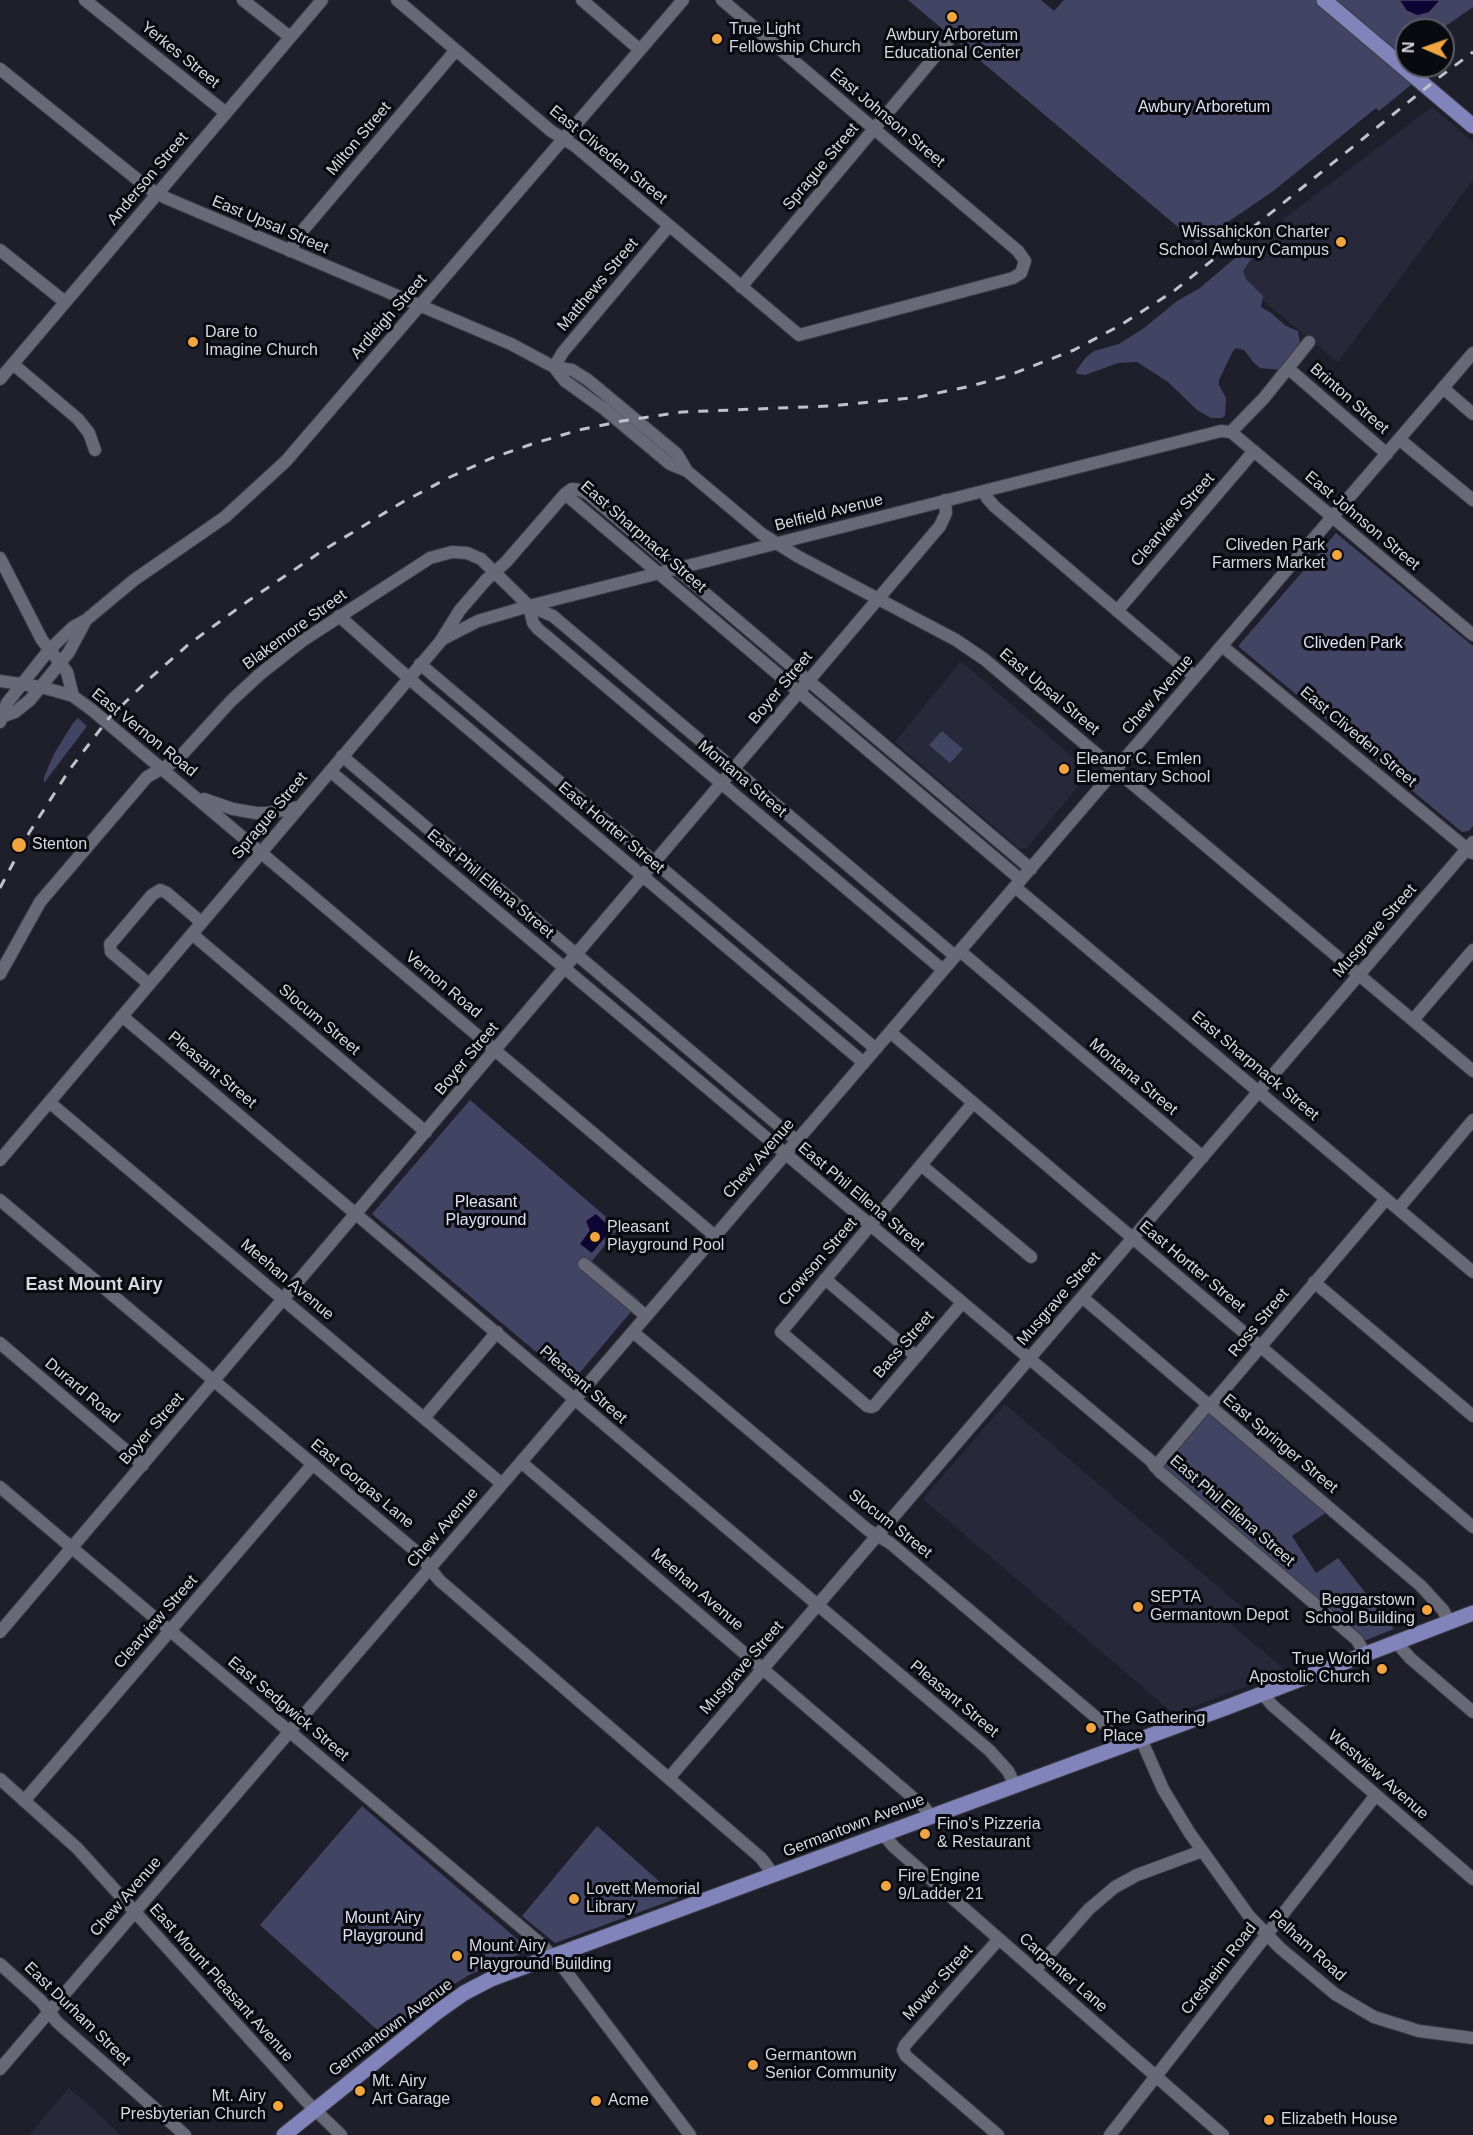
<!DOCTYPE html>
<style>
body{margin:0}
#map{position:relative;width:1473px;height:2135px;overflow:hidden;background:#1e1f2b;font-family:Arial,sans-serif}
canvas{display:block}
.north{position:absolute;left:1395px;top:18px;width:60px;height:60px;box-sizing:border-box;background:#090a0f;border:2px solid #5b5c63;border-radius:50%;rotate:272deg;font-size:16px;font-weight:700;line-height:24px;text-align:center;color:#d7d8e0}
.north::after{content:'';display:block;margin:auto;width:21px;height:27px;background:#f1a540;clip-path:polygon(50% 0,100% 100%,50% 72%,0 100%)}
</style>
<div id="map">
<canvas width="1473" height="2135"></canvas>
<div class="north">N</div>
</div>
<script>
const context = document.querySelector('canvas').getContext('2d');
context.lineJoin = 'round';
function paint(path, color) { context.fillStyle = color; context.fill(path, 'evenodd'); }
const toPath = rows => new Path2D(rows.map(r => 'M' + r).join(''));
function stroke(path, color, width, dash) { context.strokeStyle = color; context.lineWidth = width; context.lineCap = dash ? 'butt' : 'round'; context.setLineDash(dash || []); context.stroke(path); }
function label(font, color, halo, rows, align = 'center') {
  context.font = font + ' Arial,sans-serif'; context.lineWidth = 6; context.setLineDash([]); context.textBaseline = 'middle'; context.strokeStyle = halo; context.fillStyle = color; for (const [text, x, y, turn = 0] of rows) {
    context.save(); context.translate(x, y); context.rotate((+turn || 0) * Math.PI / 180); context.textAlign = isNaN(turn) ? turn : align; if (halo) context.strokeText(text, 0, 0); context.fillText(text, 0, 0); context.restore();
  }
}
paint(toPath([
 [1432,107,1473,142,1473,180,1338,362,1224,269,1290,214],
 [960,662,969,668,1090,772,1027,848,1020,849,895,742],
 [1005,1404,1243,1608,1230,1624,1280,1665,1284,1672,1174,1714,923,1499],
 [69,2088,100,2115,120,2135,29,2135]
]), '#27283a');
paint(toPath([
 [908,0,1041,0,1054,11,1064,0,1473,0,1473,7,1440,30,1407,30,1407,66,1409,66,1411,85,1379,111,1376,108,1272,192,1197,243],
 [1249,250,1255,253,1243,271,1246,279,1263,296,1261,307,1271,313,1286,326,1298,331,1300,343,1300,346,1281,370,1260,368,1254,363,1244,350,1236,348,1233,351,1219,380,1219,385,1226,398,1225,415,1222,418,1211,418,1197,410,1168,382,1137,362,1118,363,1085,375,1077,374,1076,371,1086,357,1094,351,1119,344,1144,328,1177,301,1200,288,1241,253],
 [1336,533,1473,646,1473,826,1469,831,1462,832,1239,647,1239,645],
 [78,718,87,726,44,783,44,777,54,754,73,723],
 [942,731,963,749,950,763,929,745],
 [470,1100,619,1228,592,1261,640,1301,572,1382,372,1214],
 [1208,1412,1327,1512,1292,1536,1316,1573,1338,1558,1394,1629,1364,1641,1163,1469,1163,1465],
 [362,1806,530,1950,469,1975,440,1993,384,2036,260,1925],
 [597,1826,678,1898,555,1943,522,1916]
]), '#414463');
const water = toPath([
 [1399,0,1441,0,1429,13,1417,16,1406,11,1399,0],
 [596,1213,613,1229,592,1254,579,1244,589,1230,585,1221,596,1213]
]);
paint(water, '#0d0635');
stroke(water, '#4a4568', 1.5);
const minor = toPath([
 [85,0,226,113],
 [243,0,290,37],
 [397,0,551,131,575,146,799,335,1013,278,1021,273,1025,261,1018,251,722,0],
 [582,0,640,50],
 [0,69,148,188,166,198,511,344,554,367,572,370,588,380,677,454,687,471,762,534,797,556,956,640,984,659,1473,1071],
 [0,250,65,302],
 [290,251,298,236,456,50],
 [741,287,948,41],
 [13,364,78,419,89,433,95,450],
 [554,367,563,352,669,226],
 [554,367,565,381,604,409,670,464,687,471],
 [1289,369,1387,454],
 [0,379,322,0],
 [1443,388,1473,414],
 [1231,432,1473,635],
 [1231,432,1264,398,1309,342],
 [1399,439,1473,500],
 [986,491,987,498,994,506,1195,677],
 [565,494,1021,880],
 [0,558,42,640,67,672,73,696],
 [529,606,533,623,538,629,943,970],
 [1117,611,1254,451],
 [339,616,420,688,864,1063],
 [443,639,478,621,529,606,1221,431,1231,432],
 [1222,646,1472,853],
 [420,664,876,1049],
 [0,681,40,687,56,691,73,696,92,710,715,1236],
 [4,716,15,712,30,700,69,652,86,620],
 [0,722,7,703,22,684,49,650,73,627,86,620,134,580,225,517,286,461,683,0],
 [342,756,797,1141],
 [330,771,1150,1460,1160,1472,1357,1640,1365,1654],
 [204,799,233,809,256,813,268,813,299,807],
 [1015,887,1473,1272],
 [192,934,426,1132],
 [960,951,1203,1157],
 [0,974,40,902,147,777,177,760,231,701,259,675,302,641,430,558,452,552,467,553,481,559,529,606,553,616,955,956],
 [149,984,111,952,110,944,113,941,152,895,160,890,167,893,201,922],
 [122,1016,989,1750,1008,1771,1015,1785],
 [1413,1020,1473,950],
 [890,1032,1473,1527],
 [49,1102,502,1484],
 [0,1160,440,642,460,610,486,580,506,562,565,494,572,489,580,490,588,494,1031,869],
 [921,1165,1031,1257],
 [0,1200,419,1554,439,1580,761,1858,774,1875],
 [1398,1209,1473,1120],
 [584,1264,646,1316],
 [825,1279,916,1356],
 [1314,1282,1473,1416],
 [1082,1297,1421,1586,1443,1610,1449,1622],
 [962,1303,874,1406,871,1407,867,1406,781,1332,973,1103],
 [633,1332,868,1530,890,1543,1111,1730,1122,1746],
 [0,1343,143,1465],
 [424,1418,497,1332],
 [521,1462,924,1807,931,1816],
 [1155,1467,1204,1409,1216,1399,1386,1199],
 [0,1487,541,1944,565,1970,690,2135],
 [0,1632,940,526,946,513,945,500],
 [1396,1642,1410,1658,1473,1712],
 [1263,1694,1272,1705,1473,1879],
 [1141,1739,1163,1789,1189,1832,1249,1916,1280,1948,1335,1994,1374,2017,1419,2031,1473,2038],
 [669,1778,1473,842],
 [0,1779,77,1848,306,2101,341,2135],
 [24,1801,313,1464],
 [883,1834,894,1847,1223,2135],
 [0,1964,41,2001,57,2022,185,2135],
 [1035,1970,1089,1909,1115,1887,1137,1875,1202,1851],
 [0,2069,1473,353],
 [998,2135,906,2056,903,2050,905,2045,999,1939],
 [1110,2135,1376,1795]
]);
const major = toPath([
 [1324,0,1473,126],
 [284,2135,436,2013,464,1993,491,1979,1225,1708,1473,1613]
]);
stroke(minor, '#3a3b44', 14);
stroke(major, '#3a3b44', 17);
stroke(minor, '#676977', 12);
stroke(major, '#8084bb', 15);
stroke(toPath([
 [0,888,29,833,70,769,109,718,148,680,189,644,248,601,322,551,401,503,448,478,492,458,532,444,579,430,622,421,682,412,830,406,919,397,971,386,1007,376,1074,350,1119,326,1174,291,1437,79,1473,52]
]), '#c0c1ca', 3, [10, 10]);
for (const [x, y, r, color] of [
 [952,17,6,"#f1a540"],
 [717,39,6,"#f1a540"],
 [1341,242,6,"#f1a540"],
 [193,342,6,"#f1a540"],
 [1337,555,6,"#f1a540"],
 [1064,769,6,"#f1a540"],
 [19,845,8,"#f1a540"],
 [595,1237,6,"#f1a540"],
 [1138,1607,6,"#f1a540"],
 [1427,1610,6,"#f1a540"],
 [1382,1669,6,"#f1a540"],
 [1091,1728,6,"#f1a540"],
 [925,1834,6,"#f1a540"],
 [886,1886,6,"#f1a540"],
 [574,1899,6,"#f1a540"],
 [457,1956,6,"#f1a540"],
 [753,2065,6,"#f1a540"],
 [360,2091,6,"#f1a540"],
 [596,2101,6,"#f1a540"],
 [278,2106,6,"#f1a540"],
 [1269,2120,6,"#f1a540"]
]) { const dot = new Path2D(); dot.arc(x, y, r, 0, 2 * Math.PI); context.fillStyle = color; context.fill(dot); stroke(dot, '#090a0f', 2); }
label('16px', '#d7d8e0', '#090a0f', [
 ["True Light",729,30],
 ["Fellowship Church",729,48],
 ["Awbury Arboretum",952,36,"center"],
 ["Educational Center",952,54,"center"],
 ["Wissahickon Charter",1329,233,"right"],
 ["School Awbury Campus",1329,251,"right"],
 ["Dare to",205,333],
 ["Imagine Church",205,351],
 ["Cliveden Park",1325,546,"right"],
 ["Farmers Market",1325,564,"right"],
 ["Eleanor C. Emlen",1076,760],
 ["Elementary School",1076,778],
 ["Stenton",32,845],
 ["Pleasant",607,1228],
 ["Playground Pool",607,1246],
 ["SEPTA",1150,1598],
 ["Germantown Depot",1150,1616],
 ["Beggarstown",1415,1601,"right"],
 ["School Building",1415,1619,"right"],
 ["True World",1370,1660,"right"],
 ["Apostolic Church",1370,1678,"right"],
 ["The Gathering",1103,1719],
 ["Place",1103,1737],
 ["Fino's Pizzeria",937,1825],
 ["& Restaurant",937,1843],
 ["Fire Engine",898,1877],
 ["9/Ladder 21",898,1895],
 ["Lovett Memorial",586,1890],
 ["Library",586,1908],
 ["Mount Airy",469,1947],
 ["Playground Building",469,1965],
 ["Germantown",765,2056],
 ["Senior Community",765,2074],
 ["Mt. Airy",372,2082],
 ["Art Garage",372,2100],
 ["Mt. Airy",266,2097,"right"],
 ["Presbyterian Church",266,2115,"right"],
 ["Acme",608,2101],
 ["Elizabeth House",1281,2120]
], 'left');
label('16px', '#d7d8e0', '#090a0f', [
 ["Yerkes Street",180,55,39],
 ["East Johnson Street",887,118,40],
 ["Milton Street",359,139,-50],
 ["East Cliveden Street",608,155,39],
 ["Sprague Street",821,167,-50],
 ["Anderson Street",148,179,-50],
 ["East Upsal Street",270,225,23],
 ["Matthews Street",598,285,-50],
 ["Ardleigh Street",389,317,-49],
 ["Brinton Street",1349,399,41],
 ["Belfield Avenue",829,513,-14],
 ["Clearview Street",1173,520,-49],
 ["East Johnson Street",1362,521,40],
 ["East Sharpnack Street",643,537,41],
 ["Blakemore Street",295,630,-36],
 ["Boyer Street",781,688,-50],
 ["East Upsal Street",1049,692,40],
 ["Chew Avenue",1158,695,-49],
 ["East Vernon Road",144,733,39],
 ["East Cliveden Street",1358,737,40],
 ["Montana Street",742,779,40],
 ["Sprague Street",270,816,-50],
 ["East Hortter Street",611,828,40],
 ["East Phil Ellena Street",490,884,40],
 ["Musgrave Street",1375,931,-49],
 ["Vernon Road",443,985,40],
 ["Slocum Street",319,1020,40],
 ["Boyer Street",467,1059,-50],
 ["East Sharpnack Street",1255,1066,40],
 ["Pleasant Street",212,1070,40],
 ["Montana Street",1133,1077,40],
 ["Chew Avenue",759,1159,-49],
 ["East Phil Ellena Street",861,1197,40],
 ["Crowson Street",818,1262,-49],
 ["East Hortter Street",1192,1267,40],
 ["Meehan Avenue",287,1280,40],
 ["Musgrave Street",1059,1299,-49],
 ["Ross Street",1259,1323,-50],
 ["Bass Street",904,1345,-49],
 ["Pleasant Street",583,1385,41],
 ["Durard Road",82,1391,40],
 ["Boyer Street",152,1429,-49],
 ["East Springer Street",1280,1444,40],
 ["East Gorgas Lane",362,1484,40],
 ["East Phil Ellena Street",1232,1511,41],
 ["Slocum Street",890,1524,38],
 ["Chew Avenue",443,1528,-49],
 ["Meehan Avenue",697,1590,41],
 ["Clearview Street",156,1622,-49],
 ["Musgrave Street",742,1668,-49],
 ["Pleasant Street",954,1699,40],
 ["East Sedgwick Street",288,1709,40],
 ["Westview Avenue",1378,1775,41],
 ["Germantown Avenue",854,1826,-21],
 ["Chew Avenue",126,1897,-49],
 ["Pelham Road",1307,1946,42],
 ["Cresheim Road",1219,1969,-52],
 ["Carpenter Lane",1063,1973,41],
 ["East Mount Pleasant Avenue",221,1983,48],
 ["Mower Street",938,1983,-48],
 ["East Durham Street",77,2014,44],
 ["Germantown Avenue",391,2028,-37]
]);
label('16px', '#dfe1f2', '#090a0f', [
 ["Awbury Arboretum",1204,108],
 ["Cliveden Park",1353,644],
 ["Pleasant",486,1203],
 ["Playground",486,1221],
 ["Mount Airy",383,1919],
 ["Playground",383,1937]
]);
label('bold 18px', '#d7d8e0', '#090a0f', [
 ["East Mount Airy",94,1285]
]);
</script>
